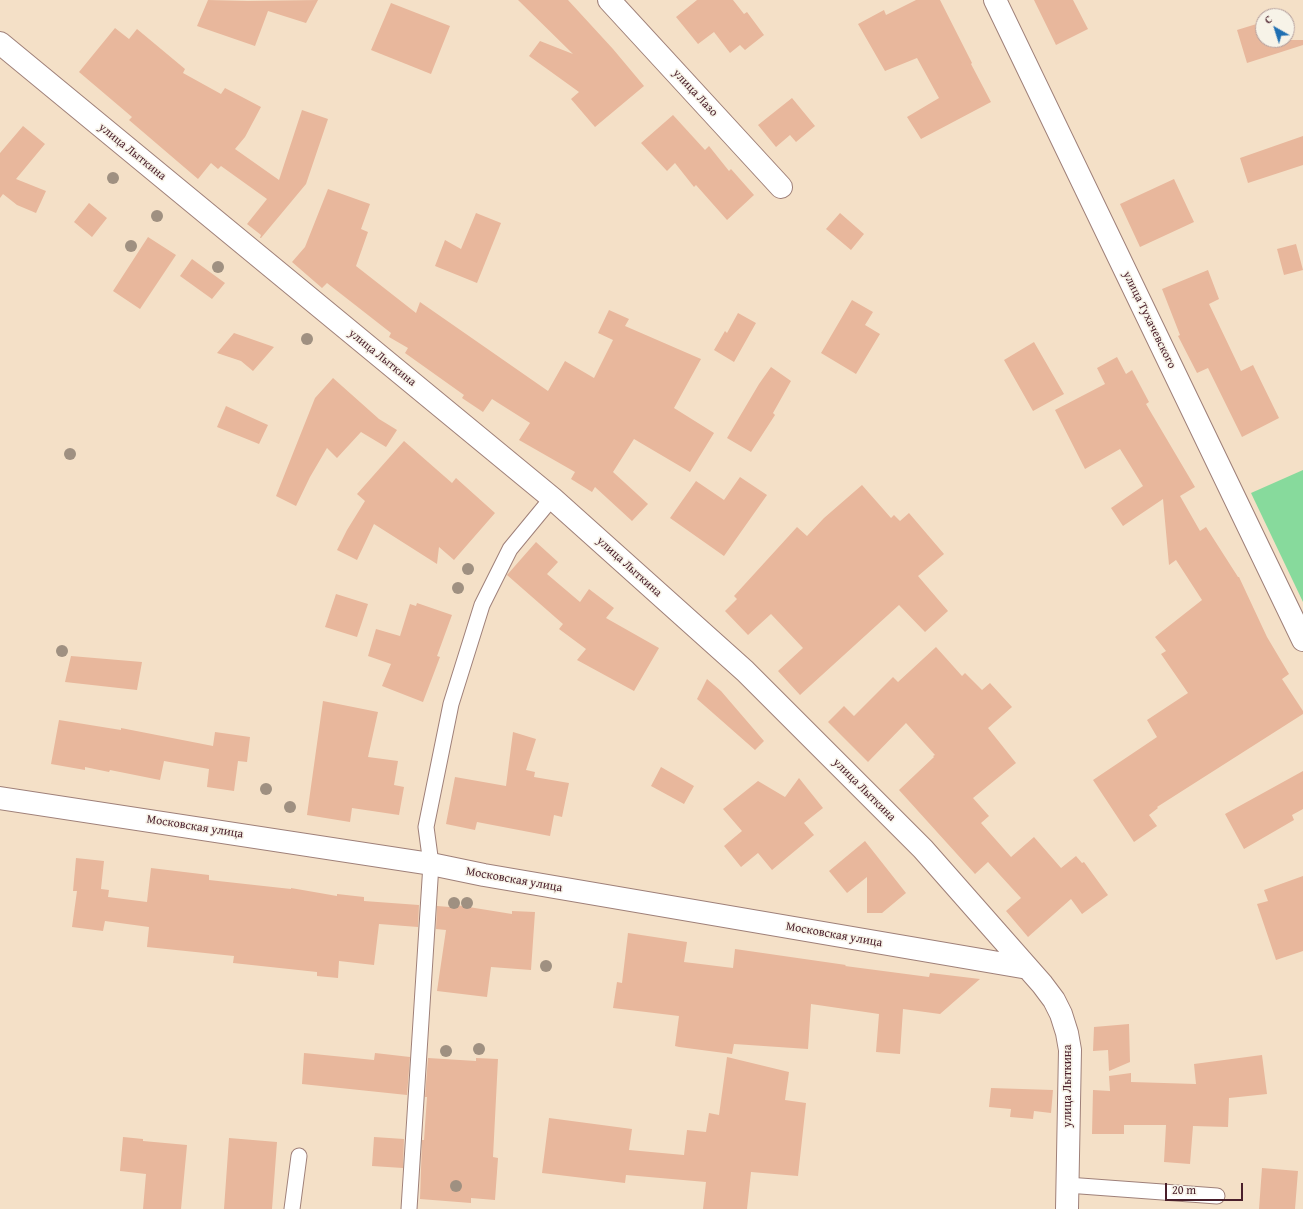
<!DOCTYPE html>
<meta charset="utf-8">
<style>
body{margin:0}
#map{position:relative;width:1303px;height:1209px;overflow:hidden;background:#f4e0c7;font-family:"Gentium Book Plus",serif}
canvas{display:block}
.north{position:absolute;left:1255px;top:8px;width:40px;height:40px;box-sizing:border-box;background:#f7f3e8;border:1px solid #b29e9c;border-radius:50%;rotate:321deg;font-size:11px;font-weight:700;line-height:16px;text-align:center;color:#4a1f2b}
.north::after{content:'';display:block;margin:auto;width:14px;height:18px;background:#1f6fb2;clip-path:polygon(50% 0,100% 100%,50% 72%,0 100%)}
.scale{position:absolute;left:1165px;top:1183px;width:78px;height:18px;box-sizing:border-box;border:2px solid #4a1f2b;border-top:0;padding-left:5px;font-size:12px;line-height:14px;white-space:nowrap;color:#4a1f2b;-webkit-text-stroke:3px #f7f3e8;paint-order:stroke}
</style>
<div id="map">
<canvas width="1303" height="1209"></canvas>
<div class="north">С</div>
<div class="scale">20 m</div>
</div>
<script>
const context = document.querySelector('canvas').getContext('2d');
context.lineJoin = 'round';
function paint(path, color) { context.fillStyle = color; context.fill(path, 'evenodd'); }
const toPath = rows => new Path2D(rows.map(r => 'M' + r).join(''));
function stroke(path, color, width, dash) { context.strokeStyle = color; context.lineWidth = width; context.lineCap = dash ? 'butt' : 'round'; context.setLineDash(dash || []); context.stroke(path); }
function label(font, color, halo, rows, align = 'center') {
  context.font = font + ' "Gentium Book Plus",serif'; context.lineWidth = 3; context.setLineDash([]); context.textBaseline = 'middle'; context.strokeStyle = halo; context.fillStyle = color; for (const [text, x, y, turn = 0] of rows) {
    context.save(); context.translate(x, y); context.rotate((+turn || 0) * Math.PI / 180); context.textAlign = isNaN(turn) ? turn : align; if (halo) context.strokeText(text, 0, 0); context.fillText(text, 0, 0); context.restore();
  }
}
paint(toPath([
 [1303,470,1303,602,1251,493]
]), '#87da9c');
paint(toPath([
 [208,0,248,1,318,0,306,23,268,11,255,46,197,26],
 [518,0,568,0,613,49,644,86,595,127,571,99,579,92,529,56,540,41,573,54],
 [697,0,733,0,744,14,747,12,764,35,745,50,740,45,730,53,714,32,698,44,676,17],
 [916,0,940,0,972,63,971,64,991,102,921,139,907,117,939,98,917,58,885,71,858,24,884,10,886,15],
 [1034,0,1073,0,1088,29,1056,45],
 [391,3,450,26,431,74,371,50],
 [1263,22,1263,40,1303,40,1303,45,1247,63,1237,30],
 [115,28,129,39,137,29,185,69,183,73,221,94,225,88,261,107,245,137,235,149,279,180,302,110,328,119,306,184,261,238,260,238,261,235,247,224,267,199,221,166,218,169,211,163,198,179,129,120,132,117,79,72],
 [792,98,815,126,796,142,790,135,776,147,758,125],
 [673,115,705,150,709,146,729,171,731,169,754,195,727,220,696,185,694,187,675,163,667,171,641,143],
 [23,126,45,144,16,179,46,191,36,213,17,205,3,194,0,198,0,153],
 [1303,136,1303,165,1248,183,1240,158],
 [1174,179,1194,222,1140,247,1120,204],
 [328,189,370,204,361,229,368,232,356,266,416,313,420,302,548,391,565,361,594,378,613,340,598,333,609,310,629,319,625,326,701,359,674,408,714,433,690,472,634,439,613,472,648,504,632,521,595,487,592,492,571,479,575,472,519,440,530,423,492,399,483,412,462,398,464,395,405,353,408,348,389,337,391,333,327,283,322,288,292,262,305,247],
 [89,203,107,218,92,237,74,222],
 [476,213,501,223,477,283,435,266,445,240,461,249],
 [840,213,864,234,851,250,826,229],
 [148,237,176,255,140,309,113,291],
 [1296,244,1303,270,1284,275,1277,249],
 [192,259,225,283,212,299,180,276],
 [1208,270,1219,299,1209,304,1241,371,1253,365,1279,418,1242,437,1208,368,1197,373,1178,336,1180,335,1162,289],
 [852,300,873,312,865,325,880,334,856,374,821,353],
 [738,313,756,323,734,362,714,350,725,331,727,333],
 [234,333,274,347,253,371,241,361,217,353],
 [1034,342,1064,394,1033,411,1004,360],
 [1117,357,1126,374,1132,370,1149,402,1146,404,1195,487,1180,496,1200,531,1206,527,1238,577,1239,577,1267,637,1289,674,1282,679,1303,711,1303,714,1157,807,1158,808,1149,815,1157,826,1134,842,1093,780,1157,737,1147,720,1188,693,1161,654,1166,651,1155,637,1202,600,1176,560,1169,565,1163,499,1123,526,1111,508,1143,486,1120,449,1085,469,1055,410,1105,384,1097,368],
 [771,367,791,381,773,413,775,415,751,452,727,438,759,384],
 [333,378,379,419,397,430,386,447,361,432,337,458,327,448,310,477,296,506,276,496,315,398],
 [226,406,268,425,259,444,217,427],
 [404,441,452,483,456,478,495,513,454,560,439,547,437,564,374,524,357,560,337,550,347,530,365,501,357,494],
 [740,477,767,495,724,556,670,518,696,481,724,500],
 [862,485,891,518,894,515,900,521,909,513,944,554,918,576,948,611,925,632,899,605,800,695,778,671,803,648,771,614,748,635,725,611,737,599,734,596,797,527,807,536,824,518],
 [536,542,558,562,547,574,580,602,589,589,614,608,606,618,659,648,634,691,577,660,586,649,559,629,563,624,507,575],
 [336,594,368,604,357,637,325,627],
 [417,603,452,615,437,656,440,657,423,702,382,686,391,664,368,656,376,629,400,636,410,604,416,606],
 [936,647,962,676,965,673,982,690,990,683,1012,707,988,728,1016,763,973,798,989,816,981,823,1011,857,1034,837,1061,868,1076,856,1082,863,1084,862,1108,895,1082,914,1071,899,1028,937,1006,911,1021,898,988,862,975,874,899,790,934,757,933,756,935,755,906,723,868,762,828,722,844,706,854,716,893,677,898,682],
 [71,656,142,662,137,690,65,682],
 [707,679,721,691,764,741,755,750,697,699],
 [323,701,378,712,368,757,398,761,394,785,404,787,399,815,352,808,350,822,307,815],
 [59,720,121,730,121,728,213,746,215,732,250,737,247,762,238,761,234,791,207,787,209,769,164,761,160,780,110,770,109,772,85,767,85,770,51,764],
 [513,732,536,739,526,770,535,772,534,777,569,783,562,817,554,815,550,836,477,822,475,830,446,824,455,777,506,786],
 [661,767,694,786,684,804,651,786],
 [1303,771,1303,809,1292,815,1294,820,1244,849,1225,814],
 [799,778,823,808,804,823,814,835,772,870,758,853,741,867,724,846,742,831,723,809,758,781,785,797],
 [865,841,906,893,882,913,867,913,867,877,847,893,829,871],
 [76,858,104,861,101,889,109,890,108,897,147,902,151,868,209,875,209,880,291,889,291,888,337,896,337,894,364,897,364,901,419,905,418,927,379,924,374,965,339,961,338,978,317,976,317,972,233,963,234,956,147,947,149,927,105,921,103,931,72,927,77,891,73,891],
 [1303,876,1303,951,1276,960,1257,904,1268,901,1264,890],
 [450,904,512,914,512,911,535,912,531,970,491,967,487,997,437,991,446,930,436,929,437,906,450,907],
 [628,933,687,942,684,962,733,968,735,949,846,965,845,966,929,977,930,973,980,979,940,1014,903,1009,900,1054,876,1052,879,1014,811,1004,808,1049,734,1044,732,1054,679,1047,675,1046,679,1016,613,1008,617,982,622,983],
 [1129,1024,1130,1062,1109,1071,1108,1050,1093,1051,1094,1027],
 [304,1053,374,1060,375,1053,410,1057,407,1095,302,1084],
 [1262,1055,1267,1094,1229,1098,1228,1127,1193,1126,1190,1164,1164,1162,1166,1125,1124,1125,1124,1134,1092,1134,1093,1090,1110,1091,1109,1076,1131,1073,1131,1082,1196,1084,1194,1064],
 [727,1057,789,1072,785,1100,806,1103,798,1176,751,1172,747,1209,703,1209,706,1182,626,1175,625,1183,542,1173,549,1118,632,1129,629,1150,684,1155,687,1130,706,1132,709,1113,719,1115],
 [428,1058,476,1061,476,1058,498,1059,493,1157,498,1158,495,1200,471,1198,471,1203,420,1199,422,1140,424,1140,427,1097,425,1097],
 [991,1088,1053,1090,1051,1113,1034,1111,1033,1119,1010,1117,1011,1109,989,1107],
 [123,1137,143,1139,143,1141,187,1145,181,1209,143,1209,146,1174,120,1171],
 [374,1137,404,1139,403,1168,372,1166],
 [229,1138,277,1142,272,1209,224,1209],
 [1262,1168,1298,1171,1295,1209,1259,1209]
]), '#e8b79c');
const service = toPath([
 [1067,1185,1217,1196],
 [292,1209,299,1156],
 [409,1209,431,864,426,827,451,704,482,605,510,549,552,498]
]);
const minor = toPath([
 [609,0,781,187],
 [995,0,1303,640],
 [0,43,552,498,745,671,923,849,1042,984,1054,1000,1061,1014,1067,1033,1070,1050,1067,1209],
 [0,798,431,864,484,875,1028,968]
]);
stroke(service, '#9f8079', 17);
stroke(minor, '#9f8079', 24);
stroke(service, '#fff', 15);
stroke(minor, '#fff', 22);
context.fillStyle = '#9f9081';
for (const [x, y] of [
 [113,178],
 [157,216],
 [131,246],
 [218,267],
 [307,339],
 [70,454],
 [468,569],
 [458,588],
 [62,651],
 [266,789],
 [290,807],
 [454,903],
 [467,903],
 [546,966],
 [479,1049],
 [446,1051],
 [456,1186]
]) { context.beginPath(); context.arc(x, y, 6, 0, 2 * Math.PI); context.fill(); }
label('12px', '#4a1f2b', '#f7f3e8', [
 ["улица Лазо",695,93,47],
 ["улица Лыткина",132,152,39],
 ["улица Тухачевского",1149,320,64],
 ["улица Лыткина",382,358,39],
 ["улица Лыткина",629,567,42],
 ["улица Лыткина",864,790,45],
 ["Московская улица",195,827,9],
 ["Московская улица",514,880,10],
 ["Московская улица",834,935,10],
 ["улица Лыткина",1068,1086,-90]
]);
</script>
